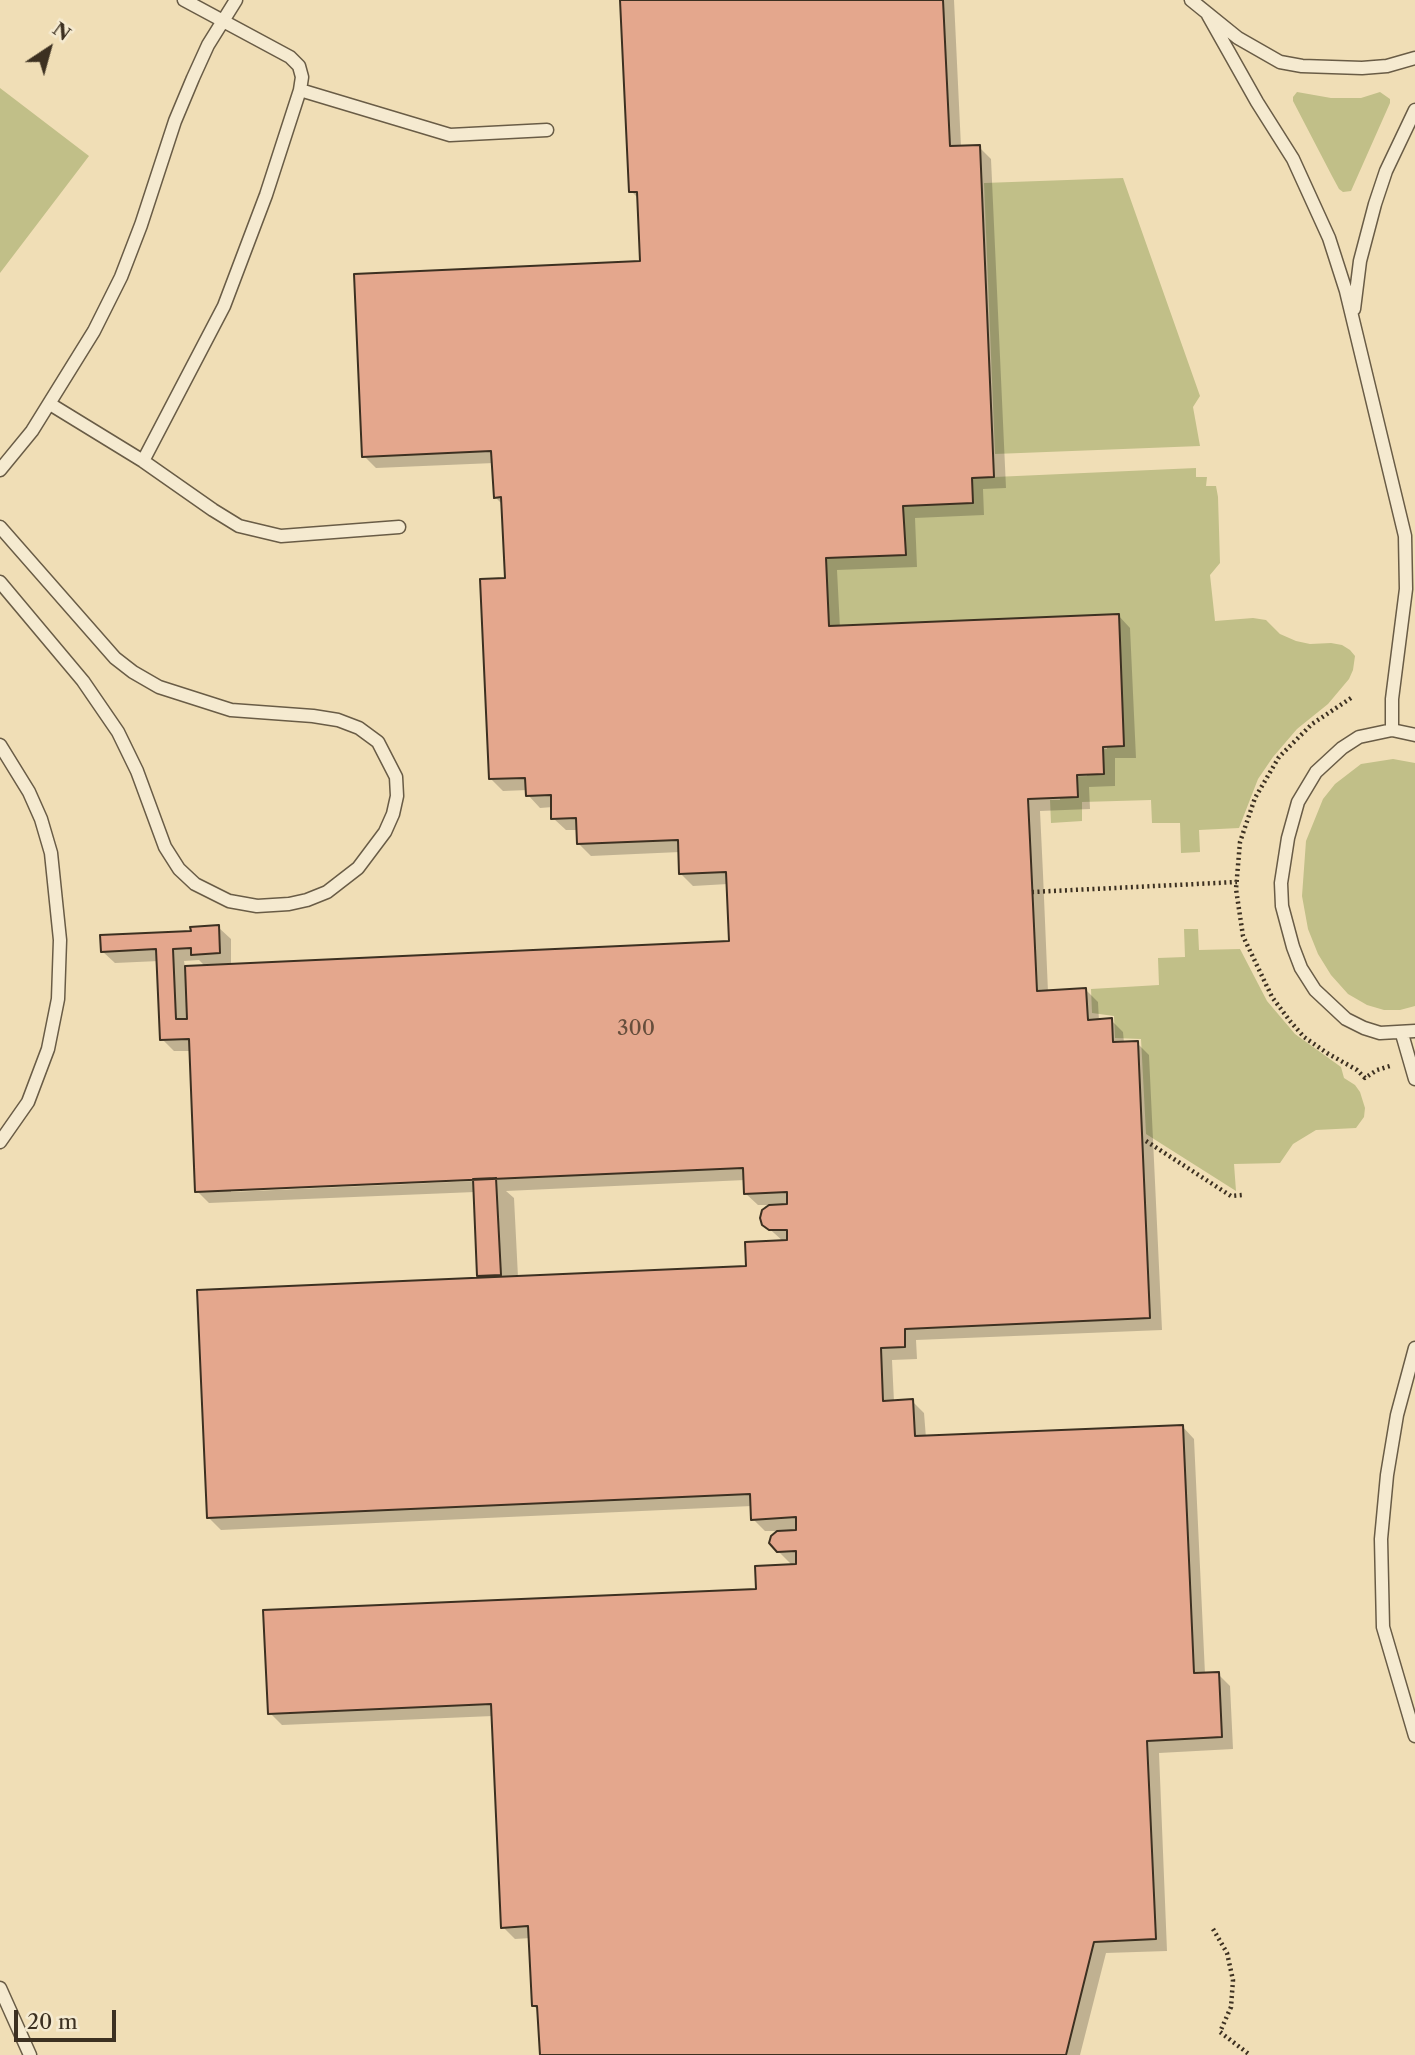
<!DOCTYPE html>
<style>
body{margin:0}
#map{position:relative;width:1415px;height:2055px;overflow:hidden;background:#f0deb6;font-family:"Libre Caslon Text",serif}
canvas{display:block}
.north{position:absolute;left:14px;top:14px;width:70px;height:70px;-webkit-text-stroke:5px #f5ead0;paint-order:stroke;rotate:36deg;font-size:19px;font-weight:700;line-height:28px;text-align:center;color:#3c3021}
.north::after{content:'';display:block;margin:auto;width:24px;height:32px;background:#3c3021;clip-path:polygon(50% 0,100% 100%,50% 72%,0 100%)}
.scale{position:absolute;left:14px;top:2010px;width:102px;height:32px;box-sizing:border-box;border:4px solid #3c3021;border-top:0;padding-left:9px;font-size:21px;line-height:24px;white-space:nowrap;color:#3c3021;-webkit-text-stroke:5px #f5ead0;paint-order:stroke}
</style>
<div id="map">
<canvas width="1415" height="2055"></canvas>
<div class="north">N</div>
<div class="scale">20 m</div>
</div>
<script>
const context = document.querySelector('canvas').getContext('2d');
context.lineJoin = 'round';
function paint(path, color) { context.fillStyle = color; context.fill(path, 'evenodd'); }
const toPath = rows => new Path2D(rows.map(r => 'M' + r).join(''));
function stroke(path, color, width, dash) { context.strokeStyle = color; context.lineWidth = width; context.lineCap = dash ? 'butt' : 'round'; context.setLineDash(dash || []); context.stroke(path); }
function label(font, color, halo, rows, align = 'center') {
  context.font = font + ' "Libre Caslon Text",serif'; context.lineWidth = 5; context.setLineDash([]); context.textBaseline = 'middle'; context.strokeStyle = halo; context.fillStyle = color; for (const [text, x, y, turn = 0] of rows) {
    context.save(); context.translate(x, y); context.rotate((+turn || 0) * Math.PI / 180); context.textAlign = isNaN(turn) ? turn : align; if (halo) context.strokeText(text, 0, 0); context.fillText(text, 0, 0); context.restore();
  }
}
paint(toPath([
 [0,88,89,156,0,273],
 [1297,92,1331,98,1361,98,1380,92,1390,99,1390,103,1351,191,1343,192,1339,189,1332,176,1293,101,1293,97],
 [1123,178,1200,396,1193,407,1200,446,995,454,984,183],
 [1196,468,1196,477,1207,477,1206,486,1216,486,1218,497,1220,563,1210,575,1215,621,1253,618,1266,620,1280,634,1296,641,1310,644,1331,643,1342,645,1350,650,1355,656,1353,670,1349,679,1328,704,1297,729,1273,757,1258,779,1239,828,1199,830,1200,852,1181,853,1180,823,1152,823,1151,800,1082,802,1082,821,1051,823,1050,800,1060,800,1059,777,1087,776,1086,750,1107,749,1101,615,829,626,826,558,905,555,903,506,972,478],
 [1393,759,1415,763,1415,1006,1400,1010,1384,1010,1367,1005,1348,994,1331,975,1318,954,1308,929,1302,896,1306,841,1323,799,1335,784,1361,764],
 [1184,929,1198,929,1199,950,1240,949,1267,1001,1295,1034,1341,1067,1344,1078,1355,1085,1360,1092,1365,1108,1364,1117,1356,1128,1316,1130,1293,1144,1280,1163,1234,1164,1236,1191,1146,1134,1141,1039,1115,1038,1114,1016,1092,1013,1091,989,1159,985,1158,958,1185,957]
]), '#c1bf88');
paint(toPath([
 [622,0,954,0,961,147,979,147,991,159,1006,488,983,489,984,515,915,518,917,567,837,570,840,628,1118,615,1130,628,1136,758,1115,758,1115,786,1089,787,1090,809,1040,811,1043,874,1048,992,1086,990,1098,1002,1099,1021,1111,1020,1123,1032,1124,1043,1137,1043,1149,1055,1162,1330,916,1340,917,1359,892,1360,894,1402,912,1401,924,1413,926,1438,1182,1426,1194,1439,1205,1674,1218,1674,1230,1686,1233,1749,1159,1753,1167,1951,1106,1953,1080,2055,542,2055,539,2011,534,2006,531,1938,515,1939,503,1927,493,1716,282,1725,270,1713,758,1590,793,1566,778,1551,772,1537,780,1531,765,1531,753,1519,752,1506,221,1530,209,1518,482,1279,479,1276,475,1192,209,1203,197,1191,191,1051,174,1051,162,1039,159,961,115,963,102,951,218,927,231,939,231,965,731,943,728,884,693,886,681,874,680,852,591,856,579,844,578,830,566,830,553,818,553,807,540,808,528,795,528,790,503,791,491,779,507,579,503,505,495,497,494,463,376,468,364,456,641,263,639,199,631,191],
 [199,960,205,966,185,967,184,961],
 [474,1178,474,1181,231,1192,231,1188],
 [745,1180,745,1193,758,1205,771,1205,763,1211,764,1224,784,1242,748,1267,518,1277,514,1198,506,1191]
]), '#0003');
const building = toPath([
 [620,0,943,0,950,146,980,145,994,477,972,478,973,503,903,506,906,555,826,558,829,626,1119,614,1124,746,1103,747,1104,774,1077,775,1078,797,1028,799,1031,861,1037,991,1086,988,1088,1020,1112,1018,1113,1042,1138,1041,1150,1318,905,1329,905,1347,881,1348,883,1401,913,1399,915,1436,1183,1425,1194,1673,1219,1672,1222,1737,1147,1741,1156,1939,1094,1942,1066,2055,540,2055,537,2006,532,2006,528,1926,501,1928,491,1704,268,1714,263,1610,756,1589,755,1566,796,1564,796,1551,777,1552,769,1543,771,1536,777,1531,796,1530,796,1517,751,1520,750,1494,207,1518,197,1290,746,1266,745,1242,787,1240,787,1230,769,1230,762,1225,760,1218,762,1210,769,1205,787,1204,787,1192,744,1194,743,1168,195,1192,189,1039,160,1040,156,949,101,952,100,935,191,931,190,927,219,925,220,953,191,955,191,948,173,949,176,1019,187,1019,185,966,729,941,726,872,679,874,678,840,577,844,576,818,551,819,551,795,526,796,525,778,489,779,480,579,505,578,501,497,494,498,491,451,362,457,354,274,640,261,637,192,629,192,620,0],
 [496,1178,501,1275,477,1276,473,1179,496,1178]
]);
paint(building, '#e4a78d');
stroke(building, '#3c3021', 2);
const lane = toPath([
 [1191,0,1238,38,1280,62,1302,66,1362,68,1387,66,1415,58],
 [1208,15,1257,102,1293,159,1329,238,1346,291,1405,536,1406,589,1392,699,1392,730],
 [300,90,450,135,547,130],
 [1354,309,1360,261,1375,204,1386,171,1415,110],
 [50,404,143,461,213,510,239,526,281,536,399,527],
 [143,461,224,306,266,195,300,90,302,77,299,66,290,57,184,0],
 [0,470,32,431,94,331,121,277,141,225,175,121,193,78,208,45,236,0],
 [0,527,115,658,133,672,159,687,231,710,313,716,338,720,359,728,378,742,396,777,397,796,393,814,385,832,358,868,327,892,307,900,289,904,257,906,229,901,195,884,179,869,165,847,137,771,118,732,83,681,0,582],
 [1415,735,1392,730,1359,737,1342,748,1316,772,1298,802,1288,838,1281,883,1282,906,1293,947,1301,968,1315,990,1346,1019,1364,1028,1380,1033,1415,1031],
 [0,745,29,792,41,819,51,853,60,940,58,999,48,1049,28,1102,0,1142],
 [1402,1034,1415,1079],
 [1415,1348,1397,1415,1387,1475,1381,1539,1383,1627,1415,1736],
 [0,1988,30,2055]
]);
stroke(lane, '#695c46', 15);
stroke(toPath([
 [1351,698,1312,724,1279,757,1255,798,1240,842,1236,889,1243,936,1272,997,1290,1021,1304,1037,1327,1053,1357,1070,1365,1078,1377,1070,1390,1066],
 [1032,892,1237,882],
 [1146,1141,1231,1196,1243,1195],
 [1213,1929,1227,1953,1233,1980,1231,2007,1220,2032,1250,2055]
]), '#3c3021', 4.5, [2, 3.5]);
stroke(lane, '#f5ead0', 12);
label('21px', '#664e3c', null, [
 ["300",636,1029]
]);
</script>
